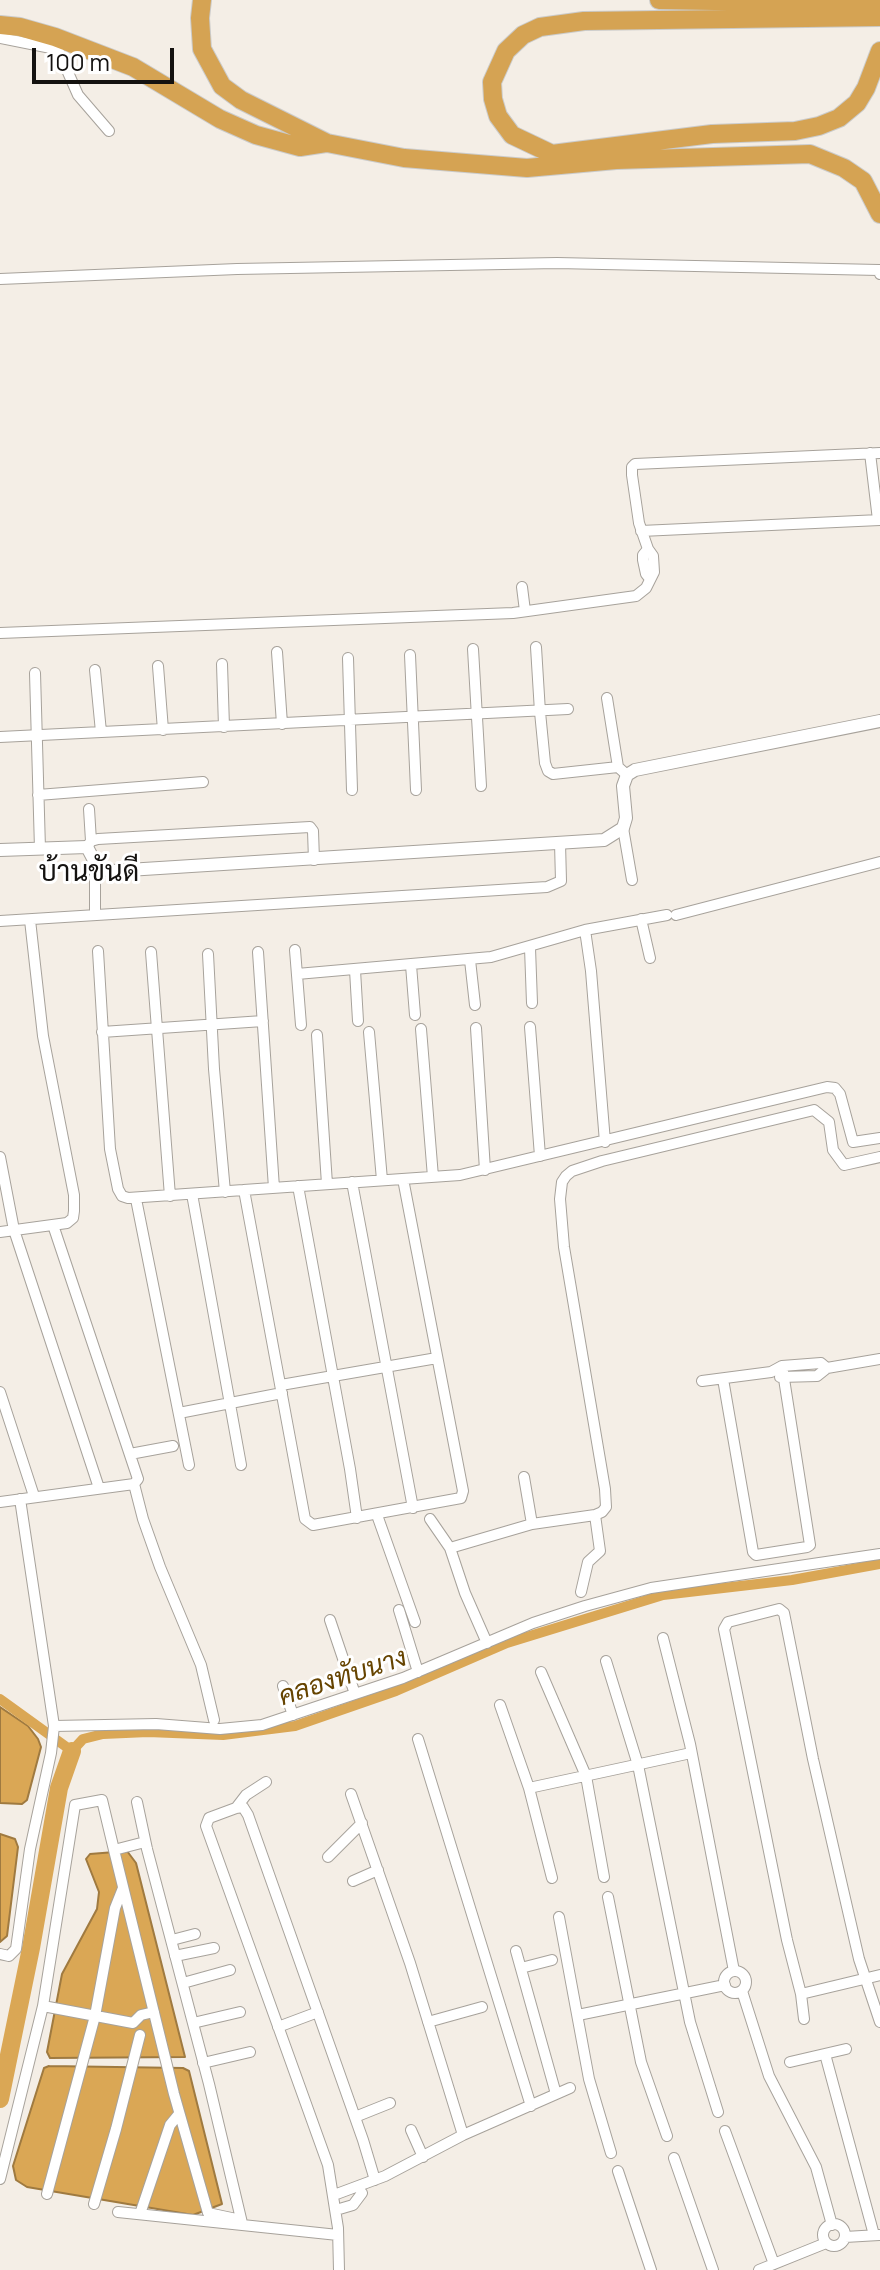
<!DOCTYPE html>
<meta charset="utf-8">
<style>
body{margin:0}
#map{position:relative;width:880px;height:2270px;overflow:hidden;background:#f4eee6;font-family:Manrope,sans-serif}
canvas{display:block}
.scale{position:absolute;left:32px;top:48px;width:142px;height:36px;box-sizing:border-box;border:4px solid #141210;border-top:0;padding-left:10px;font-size:24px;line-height:28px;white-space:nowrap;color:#141210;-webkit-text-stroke:6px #fff;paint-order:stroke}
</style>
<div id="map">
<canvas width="880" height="2270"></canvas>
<div class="scale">100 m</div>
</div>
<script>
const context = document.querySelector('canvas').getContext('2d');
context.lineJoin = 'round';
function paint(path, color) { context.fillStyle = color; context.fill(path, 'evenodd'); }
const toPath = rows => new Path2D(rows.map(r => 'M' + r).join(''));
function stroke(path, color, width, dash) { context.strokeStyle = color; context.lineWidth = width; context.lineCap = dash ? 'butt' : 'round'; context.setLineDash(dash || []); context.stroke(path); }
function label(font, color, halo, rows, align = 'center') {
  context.font = font + ' Manrope,Sarabun,sans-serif'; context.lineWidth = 6; context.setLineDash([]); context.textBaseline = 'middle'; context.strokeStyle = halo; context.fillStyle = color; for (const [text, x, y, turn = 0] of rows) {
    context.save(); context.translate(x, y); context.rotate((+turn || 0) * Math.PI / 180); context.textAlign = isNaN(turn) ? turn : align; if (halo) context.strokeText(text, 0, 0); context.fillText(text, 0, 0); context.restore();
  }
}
const water = toPath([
 [0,1707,28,1726,38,1739,41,1747,27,1800,22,1804,0,1803,0,1707],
 [0,1834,15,1839,18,1847,7,1936,0,1942,0,1834],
 [127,1851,136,1863,185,2057,50,2058,47,2052,62,1974,97,1909,99,1892,86,1859,90,1854,127,1851],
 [49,2066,183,2068,189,2071,222,2204,193,2215,27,2187,16,2180,13,2166,44,2068,49,2066]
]);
paint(water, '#daa755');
stroke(water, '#9f7a40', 2);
stroke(toPath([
 [0,1699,72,1751,83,1739,103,1734,148,1732,223,1735,295,1726,396,1691,507,1643,663,1595,792,1580,880,1564]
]), '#daa755', 10);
stroke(toPath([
 [0,2099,31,1948,59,1788,72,1751]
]), '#daa755', 18);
const minor = toPath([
 [0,38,51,48,59,52,78,95,109,131],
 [0,279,237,269,557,263,879,270,880,274],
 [870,453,878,520],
 [641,531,880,520],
 [648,549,643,555,643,560,646,574,650,579],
 [522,587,525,611],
 [0,633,513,613,636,596,646,588,654,572,653,556,648,549,639,523,632,475,632,467,635,464,880,453],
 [536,647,540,712,545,763,548,771,553,774,618,767,627,775],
 [473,649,481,786],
 [277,652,282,724],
 [410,655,416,790],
 [348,658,352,790],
 [222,664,224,727],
 [158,666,163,730],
 [95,670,101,732],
 [35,673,40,849],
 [607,698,618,767],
 [0,737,568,709],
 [38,795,203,782],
 [89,809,91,841],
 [623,828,632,880],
 [87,847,91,841,98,839,310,827,313,831,314,860],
 [95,865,95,915],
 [676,915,880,862],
 [641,919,650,958],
 [0,921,547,887,561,881,560,843],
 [585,930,591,971,605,1142],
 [530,948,532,1003],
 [295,950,301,1025],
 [98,951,110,1149,118,1189,122,1196,128,1198,460,1175,827,1087,835,1088,840,1094,853,1142,880,1138],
 [151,952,170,1196],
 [258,952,274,1188],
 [208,954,214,1069,225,1192],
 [470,960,475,1005],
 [411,965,415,1015],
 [355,970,358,1021],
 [297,974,491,957,585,930,667,915],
 [530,1027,540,1156],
 [476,1028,485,1170],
 [421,1029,433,1177],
 [102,1032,263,1021],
 [369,1032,382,1180],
 [317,1035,327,1184],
 [0,1157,14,1230,99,1488],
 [352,1182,413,1508],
 [298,1186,350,1469,357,1518],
 [244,1190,305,1519,313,1525,461,1498,463,1491,403,1179],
 [192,1194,241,1465],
 [136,1199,189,1465],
 [0,1232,67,1223,73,1218,74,1211,74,1195,43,1036,30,920],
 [780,1377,817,1376,827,1368,880,1359],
 [723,1379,753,1552,756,1555,807,1547,810,1545,782,1366],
 [702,1381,771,1372,782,1366,821,1363,827,1368],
 [281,1385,437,1358],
 [0,1392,34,1496],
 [179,1413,282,1393],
 [130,1454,173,1446],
 [524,1477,532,1524],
 [134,1484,143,1519,160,1567,201,1665,214,1720],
 [0,1502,134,1484,138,1479,53,1225],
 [377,1515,415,1622],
 [430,1519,450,1548,465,1593,487,1643],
 [450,1548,532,1524,595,1515,602,1512,606,1507,605,1489,564,1247,560,1199,562,1182,566,1176,572,1171,602,1161,814,1110,829,1122,833,1150,844,1165,880,1157],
 [581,1592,588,1562,600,1551,595,1515],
 [399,1610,418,1672],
 [330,1620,355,1694],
 [663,1638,690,1744,734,1971],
 [606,1661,638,1765,690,2022,718,2112],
 [541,1672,586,1776,604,1877],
 [283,1686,293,1715],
 [500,1705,529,1788,552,1878],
 [54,1726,156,1724,220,1729,262,1725,403,1678,533,1623,585,1606,651,1588,880,1554],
 [418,1739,531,2106],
 [529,1788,691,1753],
 [351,1794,410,1963,463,2135],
 [137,1802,147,1849,209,2084,242,2223],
 [236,1808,246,1795,266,1782],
 [145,1842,114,1850,174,2094,208,2213,241,2220],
 [328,1857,362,1823],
 [353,1881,378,1870],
 [608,1897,641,2062,667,2136],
 [559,1917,589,2079,611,2153],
 [172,1940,195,1934],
 [516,1951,556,2094],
 [0,1954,9,1956,16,1949,30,1849,51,1753,54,1726,20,1499],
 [175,1956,214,1948],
 [521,1968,552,1960],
 '724 1982a11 11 0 1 1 22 0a11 11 0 1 1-22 0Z',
 [183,1983,230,1970],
 [742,1991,769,2076,816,2167,832,2225],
 [801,1994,880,1975],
 [43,2006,133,2023,141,2015,154,2012],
 [578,2015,725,1985],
 [804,2019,801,1994,787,1940,724,1629,728,1622,779,1609,784,1613,813,1759,859,1959,880,2022],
 [428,2022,482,2007],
 [193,2023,240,2012],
 [278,2027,318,2012],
 [825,2054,874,2235],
 [790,2062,846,2049],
 [203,2063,250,2052],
 [355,2117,390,2103],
 [411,2130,423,2157],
 [725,2131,774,2264],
 [674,2158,713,2270],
 [618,2171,651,2270],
 [0,2179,43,2006,75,1805,102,1800,114,1850],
 [47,2194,95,2016,115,1908,123,1888],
 [334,2195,385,2176,463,2135,570,2088],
 [94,2204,116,2129,140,2035],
 [336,2210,353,2205,362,2193],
 [118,2212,338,2235],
 [140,2214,170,2125,179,2114],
 '823 2235a11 11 0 1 1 22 0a11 11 0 1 1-22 0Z',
 [845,2237,879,2235],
 [339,2270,338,2228,328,2165,206,1826,209,1818,236,1808,243,1807,248,1815,363,2140,375,2180],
 [759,2270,826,2243]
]);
const tertiary = toPath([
 [0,850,87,847,98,868,112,871,604,840,623,828,626,818,623,786,627,775,635,770,880,721]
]);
const motorway = toPath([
 [202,0,200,18,202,49,222,86,241,100,327,143,404,158,527,168,616,160,810,154,844,168,863,181,880,214],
 [659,0,880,4],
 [880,17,584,21,540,27,523,35,506,51,492,82,493,99,498,116,512,135,552,154,712,134,795,131,819,126,839,118,857,103,866,88,880,51],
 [0,25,20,27,55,37,133,67,220,119,256,135,300,147,326,143]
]);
stroke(minor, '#a7a29b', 12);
stroke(tertiary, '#a7a29b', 14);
stroke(motorway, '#cbcbca', 20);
stroke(minor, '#fff', 10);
stroke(tertiary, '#fff', 12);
stroke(motorway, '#d5a353', 18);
label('italic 26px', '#640', '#fff', [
 ["คลองทับนาง",343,1678,-18]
]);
label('28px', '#141210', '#fff', [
 ["บ้านขันดี",89,873]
]);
</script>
